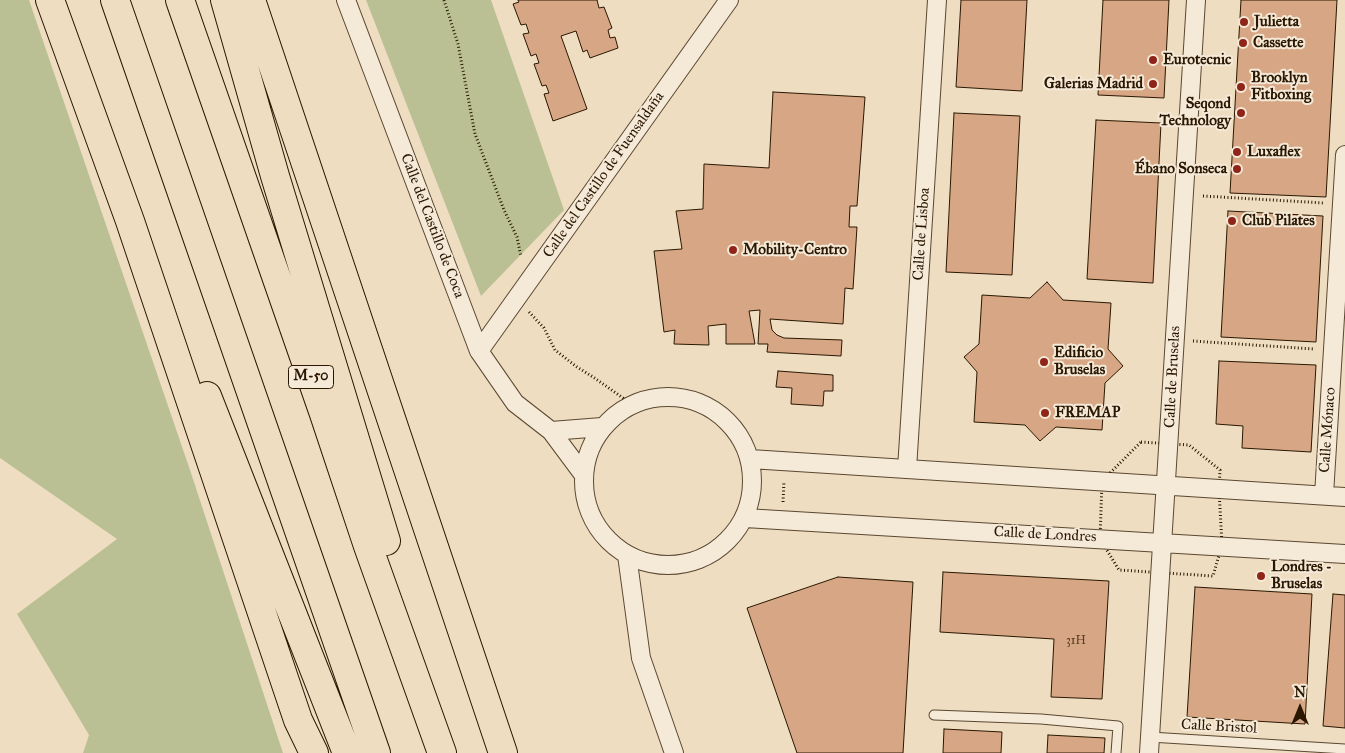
<!DOCTYPE html>
<meta charset="utf-8">
<style>
body{margin:0}
#map{position:relative;width:1345px;height:753px;overflow:hidden;background:#efddc2;font-family:"IM FELL Great Primer",serif}
canvas{display:block}
.north{position:absolute;left:1275px;top:683px;width:50px;height:50px;-webkit-text-stroke:4px #f5e9d7;paint-order:stroke;rotate:0deg;font-size:14px;font-weight:700;line-height:20px;text-align:center;color:#291701}
.north::after{content:'';display:block;margin:auto;width:18px;height:22px;background:#291701;clip-path:polygon(50% 0,100% 100%,50% 72%,0 100%)}
</style>
<div id="map">
<canvas width="1345" height="753"></canvas>
<div class="north">N</div>
</div>
<script>
const context = document.querySelector('canvas').getContext('2d');
context.lineJoin = 'round';
function paint(path, color) { context.fillStyle = color; context.fill(path, 'evenodd'); }
const toPath = rows => new Path2D(rows.map(r => 'M' + r).join(''));
function stroke(path, color, width, dash) { context.strokeStyle = color; context.lineWidth = width; context.lineCap = dash ? 'butt' : 'round'; context.setLineDash(dash || []); context.stroke(path); }
function label(font, color, halo, rows, align = 'center') {
  context.font = font + ' "IM FELL Great Primer",serif'; context.lineWidth = 4; context.setLineDash([]); context.textBaseline = 'middle'; context.strokeStyle = halo; context.fillStyle = color; for (const [text, x, y, turn = 0] of rows) {
    context.save(); context.translate(x, y); context.rotate((+turn || 0) * Math.PI / 180); context.textAlign = isNaN(turn) ? turn : align; if (halo) context.strokeText(text, 0, 0); context.fillText(text, 0, 0); context.restore();
  }
}
paint(toPath([
 [0,0,29,0,190,470,283,753,83,753,89,735,17,614,117,539,0,458],
 [366,0,491,0,564,210,481,296]
]), '#bac093');
const building = toPath([
 [518,0,597,0,599,8,604,7,612,28,608,30,610,38,615,37,618,48,590,58,587,50,583,52,576,31,561,36,587,109,553,121,544,94,549,93,546,85,542,86,534,64,539,63,536,54,531,56,523,34,529,33,526,24,521,25,513,4,519,2,518,0],
 [961,0,1027,0,1022,91,956,87,961,0],
 [1103,0,1169,0,1164,98,1098,95,1103,0],
 [1241,0,1337,0,1326,197,1230,193,1241,0],
 [773,92,865,97,857,206,850,206,849,227,857,227,853,289,845,288,843,324,770,319,772,330,777,335,784,338,842,340,841,356,767,352,768,344,758,344,760,310,749,311,755,344,726,344,726,324,708,326,709,345,674,344,675,330,664,332,654,251,682,249,676,211,703,209,704,164,769,168,773,92],
 [954,113,1020,116,1012,275,946,272,954,113],
 [1096,120,1161,123,1153,283,1087,279,1096,120],
 [1228,211,1323,216,1316,342,1221,337,1228,211],
 [1047,282,1063,300,1111,303,1108,349,1123,366,1105,383,1102,430,1056,427,1040,441,1025,425,974,422,977,372,964,357,979,344,982,295,1030,298,1047,282],
 [1219,361,1316,365,1311,452,1242,448,1243,426,1216,424,1219,361],
 [778,371,833,375,833,391,824,391,823,406,791,404,792,388,776,387,778,371],
 [943,572,1109,581,1102,699,1051,697,1054,639,940,632,943,572],
 [838,577,913,582,903,753,797,753,747,608,838,577],
 [1195,587,1312,594,1305,724,1187,717,1195,587],
 [1333,594,1345,595,1345,728,1323,726,1333,594],
 [944,729,1002,732,1001,753,943,753,944,729],
 [1048,735,1105,738,1104,753,1047,753,1048,735]
]);
paint(building, '#d7a685');
stroke(building, '#291701', 1);
const lane = toPath([
 [934,715,1041,719,1118,726,1116,753],
 [1150,737,1345,749]
]);
const street = toPath([
 [346,0,479,351,515,403,551,431,583,474],
 [479,351,729,0],
 '584 481a84 84 0 1 1 168 0a84 84 0 1 1-168 0Z',
 [551,431,602,427],
 [750,459,1345,497],
 [907,469,937,0],
 [1324,495,1345,155],
 [745,518,1345,554],
 [627,555,641,658,674,753],
 [1149,753,1196,0]
]);
const highway = toPath([
 [50,0,130,221,298,720,314,753],
 [115,0,376,753],
 [180,0,324,414,368,546,442,753],
 [225,0,275,176,386,541],
 [251,0,503,753],
 [207,396,347,753]
]);
stroke(lane, '#5a4831', 11);
stroke(street, '#5a4831', 20);
stroke(highway, '#291701', 30);
stroke(toPath([
 [444,0,458,44,475,134,504,210,517,237,521,257],
 [1203,196,1324,203],
 [529,312,544,328,555,350,577,367,593,377,633,405],
 [1193,341,1314,349],
 [1141,442,1189,445,1220,470,1219,489,1222,545,1213,576,1119,570,1100,539,1102,481,1141,442],
 [783,502,784,481]
]), '#291701', 3, [1, 2.5]);
stroke(lane, '#f5e9d7', 9);
stroke(street, '#f5e9d7', 18);
stroke(highway, '#efddc2', 28);
for (const [x, y, r, color] of [
 [1244,22,5,"#8f2418"],
 [1243,43,5,"#8f2418"],
 [1153,60,5,"#8f2418"],
 [1153,84,5,"#8f2418"],
 [1241,87,5,"#8f2418"],
 [1241,113,5,"#8f2418"],
 [1237,152,5,"#8f2418"],
 [1237,169,5,"#8f2418"],
 [1232,221,5,"#8f2418"],
 [733,250,5,"#8f2418"],
 [1044,362,5,"#8f2418"],
 [1045,413,5,"#8f2418"],
 [1261,576,5,"#8f2418"]
]) { const dot = new Path2D(); dot.arc(x, y, r, 0, 2 * Math.PI); context.fillStyle = color; context.fill(dot); stroke(dot, '#f5e9d7', 2); }
label('12px', '#543b22', null, [
 ["31H",1076,641]
]);
for (const [x, y, w] of [
 [311,377,45]
]) { const box = new Path2D(); box.roundRect(x - w / 2, y - 11.5, w, 23, 4); context.fillStyle = '#f5e9d7'; context.fill(box); stroke(box, '#291701', 1); }
label('bold 14px', '#291701', null, [
 ["M-50",311,377]
]);
label('bold 15px', '#291701', '#f5e9d7', [
 ["Julietta",1254,22],
 ["Cassette",1253,43],
 ["Eurotecnic",1163,60],
 ["Brooklyn",1251,78],
 ["Fitboxing",1251,95],
 ["Galerias Madrid",1143,84,"right"],
 ["Seqond",1231,104,"right"],
 ["Technology",1231,121,"right"],
 ["Luxaflex",1247,152],
 ["Ébano Sonseca",1227,169,"right"],
 ["Club Pilates",1242,221],
 ["Mobility-Centro",743,250],
 ["Edificio",1054,353],
 ["Bruselas",1054,370],
 ["FREMAP",1055,413],
 ["Londres -",1271,567],
 ["Bruselas",1271,584]
], 'left');
label('15px', '#291701', '#f5e9d7', [
 ["Calle del Castillo de Fuensaldaña",604,175,-55],
 ["Calle del Castillo de Coca",432,226,69],
 ["Calle de Lisboa",922,234,-86],
 ["Calle de Bruselas",1173,377,-87],
 ["Calle Mónaco",1328,430,-86],
 ["Calle de Londres",1045,535,3],
 ["Calle Bristol",1219,727,3]
]);
</script>
